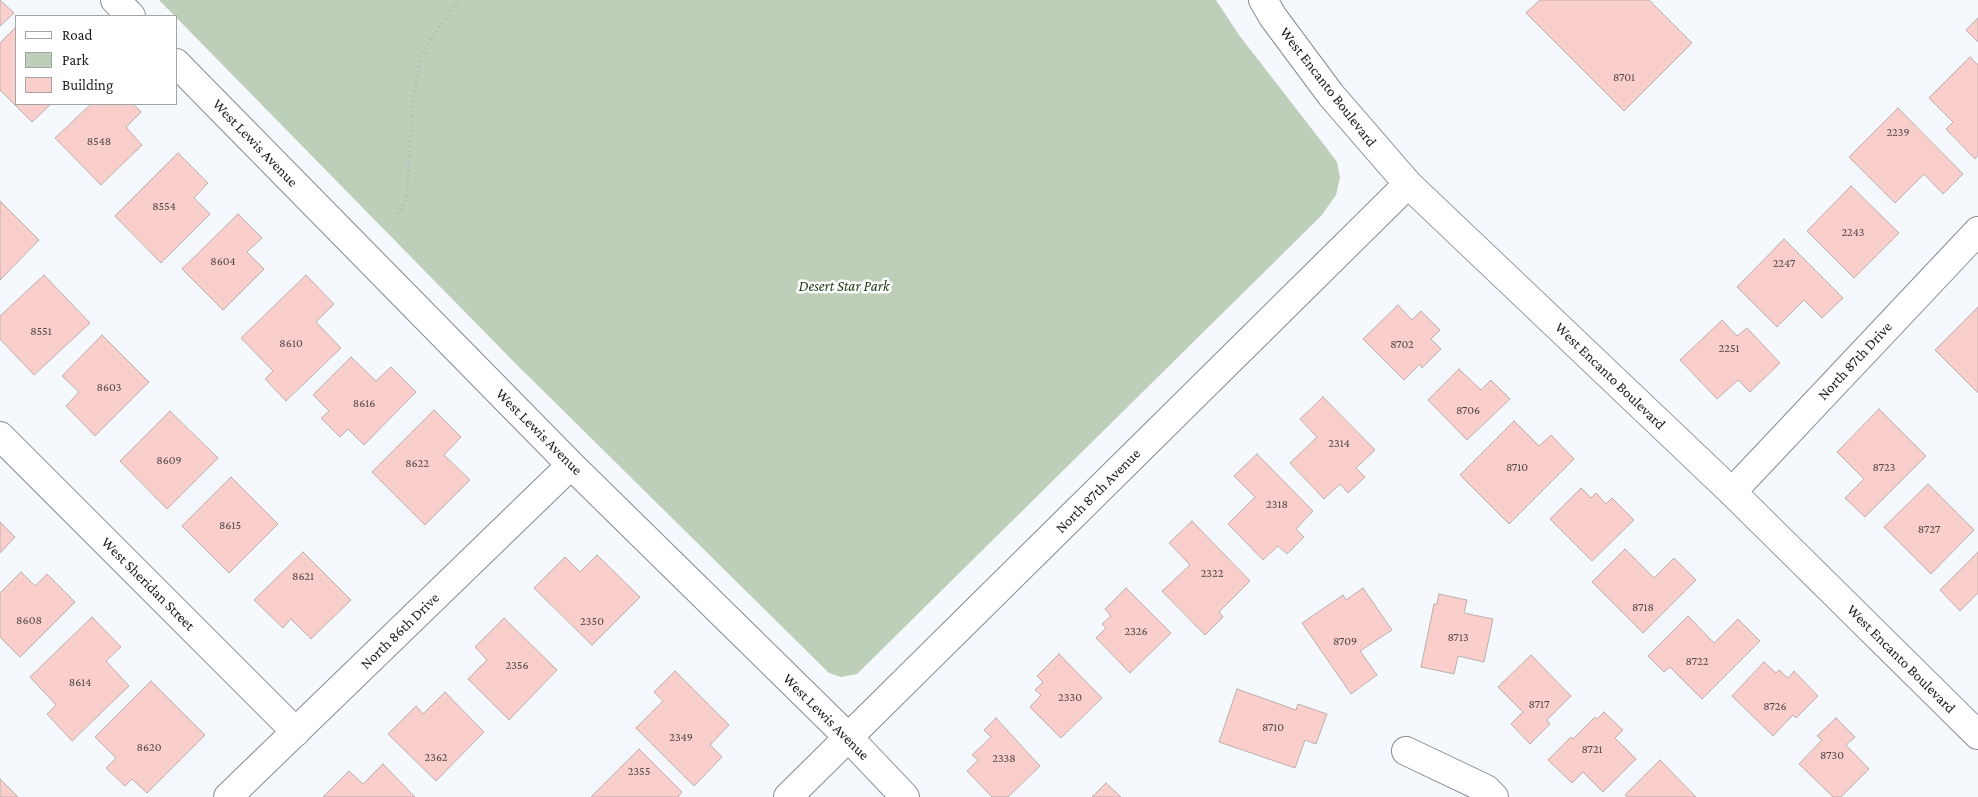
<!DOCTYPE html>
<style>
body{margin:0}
#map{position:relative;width:1978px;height:797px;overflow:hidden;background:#f5f8fd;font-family:"Crimson Pro",serif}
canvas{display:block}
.legend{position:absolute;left:15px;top:15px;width:162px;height:90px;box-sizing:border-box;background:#fff;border:1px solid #a3a4a5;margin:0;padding:6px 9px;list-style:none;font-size:15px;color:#1a1c1f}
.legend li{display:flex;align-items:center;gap:10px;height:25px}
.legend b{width:25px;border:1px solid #a3a4a5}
</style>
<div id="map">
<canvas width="1978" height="797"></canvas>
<ul class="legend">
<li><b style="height:6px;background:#fff"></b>Road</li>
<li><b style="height:14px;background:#bdcfb9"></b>Park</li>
<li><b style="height:14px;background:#facecb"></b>Building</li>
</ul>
</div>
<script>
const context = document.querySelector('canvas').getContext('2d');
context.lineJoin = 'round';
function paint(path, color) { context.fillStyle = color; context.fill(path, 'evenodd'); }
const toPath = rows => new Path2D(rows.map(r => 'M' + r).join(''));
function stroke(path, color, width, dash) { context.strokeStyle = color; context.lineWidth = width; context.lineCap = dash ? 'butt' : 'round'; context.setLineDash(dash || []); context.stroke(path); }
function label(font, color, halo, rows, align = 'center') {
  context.font = font + ' "Crimson Pro",serif'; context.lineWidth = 5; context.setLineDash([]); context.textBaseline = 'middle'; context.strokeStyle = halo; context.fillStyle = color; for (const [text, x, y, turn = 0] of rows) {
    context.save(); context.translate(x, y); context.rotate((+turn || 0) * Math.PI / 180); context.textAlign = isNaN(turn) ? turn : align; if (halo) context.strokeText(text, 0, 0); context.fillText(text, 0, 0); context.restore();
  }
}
paint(toPath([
 [159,0,1216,0,1239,35,1325,146,1337,162,1340,178,1336,195,1321,216,857,674,841,677,829,673,515,363]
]), '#bdcfb9');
const building = toPath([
 [0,0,14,13,0,26,0,0],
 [1540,0,1649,0,1692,43,1624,111,1526,13,1540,0],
 [1978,18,1978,42,1966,30,1978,18],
 [16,27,16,104,51,104,32,122,0,90,0,43,16,27],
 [1970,57,1978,65,1978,155,1975,159,1946,129,1953,122,1929,98,1970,57],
 [91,104,133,104,141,112,126,127,142,145,101,185,55,138,91,104],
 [1898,108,1963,174,1943,194,1924,174,1895,203,1849,157,1898,108],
 [178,153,208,183,194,198,210,214,161,263,115,216,178,153],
 [1851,186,1899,233,1854,278,1807,231,1851,186],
 [0,201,39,240,0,280,0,201],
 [238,214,262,238,247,252,264,269,223,310,182,269,238,214],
 [1784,239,1843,298,1822,318,1804,300,1777,327,1737,287,1784,239],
 [44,275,90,323,34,375,0,339,0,316,44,275],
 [306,275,334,304,316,322,341,348,286,401,265,379,273,371,241,338,306,275],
 [1398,305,1412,320,1421,311,1440,330,1431,339,1441,349,1422,368,1420,364,1404,380,1363,339,1398,305],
 [1978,307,1978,393,1935,350,1978,307],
 [1722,320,1737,336,1747,328,1780,363,1750,392,1738,380,1717,399,1680,360,1722,320],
 [102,335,149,382,95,436,66,406,79,392,62,376,102,335],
 [351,357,376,381,391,367,416,392,364,445,348,429,340,437,321,418,329,411,313,395,351,357],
 [1459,369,1481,390,1491,380,1510,399,1467,440,1428,400,1459,369],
 [1323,397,1375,450,1356,468,1365,477,1348,493,1340,484,1324,499,1290,463,1317,437,1300,419,1323,397],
 [1879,409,1926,456,1865,517,1845,498,1864,479,1837,452,1879,409],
 [434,410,461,437,444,455,470,480,425,525,372,472,434,410],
 [170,411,218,458,167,509,120,461,170,411],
 [1514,421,1539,446,1551,435,1574,459,1509,524,1460,475,1514,421],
 [1257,454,1313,511,1296,529,1304,537,1287,554,1278,546,1263,560,1228,524,1255,497,1234,476,1257,454],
 [231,477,278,524,229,573,182,526,231,477],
 [1928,484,1974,530,1931,574,1884,527,1928,484],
 [1581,488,1591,498,1596,493,1606,504,1612,498,1634,520,1592,561,1550,519,1581,488],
 [1192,521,1250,581,1219,612,1223,617,1205,635,1162,591,1190,565,1169,543,1192,521],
 [0,522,15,537,0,553,0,522],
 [1625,549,1654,578,1674,558,1696,580,1643,633,1592,582,1625,549],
 [303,552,351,600,311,639,291,619,283,628,254,600,303,552],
 [1978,552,1978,593,1960,611,1940,590,1978,552],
 [597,555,640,597,592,645,534,588,565,557,580,572,597,555],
 [21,572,35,586,47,574,75,602,20,657,0,637,0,593,21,572],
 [1126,588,1171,633,1130,673,1096,638,1106,628,1102,624,1111,616,1105,609,1126,588],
 [1363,588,1392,630,1360,651,1377,675,1351,694,1302,623,1343,595,1346,600,1363,588],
 [1439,594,1467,600,1464,613,1493,619,1484,662,1458,656,1454,674,1421,667,1434,604,1437,604,1439,594],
 [1688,616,1714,643,1738,619,1760,641,1702,699,1670,667,1664,672,1648,656,1688,616],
 [92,617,121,647,106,661,129,686,72,741,47,714,56,705,30,677,92,617],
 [504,618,557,670,509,720,468,679,487,660,475,647,504,618],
 [1059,654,1102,698,1061,738,1030,707,1041,695,1035,690,1043,682,1037,676,1059,654],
 [1531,655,1571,696,1547,720,1550,724,1530,744,1511,724,1523,712,1498,687,1531,655],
 [1764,662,1776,673,1779,670,1788,678,1794,671,1818,696,1796,718,1793,715,1773,736,1732,696,1764,662],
 [675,671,729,725,710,745,722,757,694,786,636,728,663,701,654,692,675,671],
 [151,681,205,735,147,793,132,779,125,786,106,768,116,758,95,737,151,681],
 [1237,689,1296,710,1298,704,1327,714,1316,744,1305,740,1295,768,1219,742,1237,689],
 [445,692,484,732,436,781,388,734,416,706,423,714,445,692],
 [1604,712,1623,730,1615,738,1636,759,1603,792,1583,772,1572,783,1548,760,1571,737,1573,739,1595,717,1597,719,1604,712],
 [996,718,1040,766,1008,797,992,797,967,771,978,760,972,755,991,737,984,730,996,718],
 [1836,718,1855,737,1846,745,1869,769,1841,797,1833,797,1799,764,1822,740,1817,736,1836,718],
 [639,749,682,792,678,797,591,797,639,749],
 [1660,760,1696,797,1627,797,1625,795,1660,760],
 [383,764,415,797,323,797,349,771,363,784,383,764],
 [0,779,18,797,0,797,0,779],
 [1106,783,1121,797,1092,797,1106,783]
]);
paint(building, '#facecb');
stroke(building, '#bbafae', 1);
const street = toPath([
 [115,0,131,16],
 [176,63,571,465,848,737,905,797],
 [0,436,296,732],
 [1732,492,1978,231],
 [1406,751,1486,789,1494,797],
 [228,797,571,465]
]);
const secondary = toPath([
 [1263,0,1273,17,1331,95,1408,184,1732,492,1978,735],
 [788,797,1408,184]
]);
stroke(street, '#878b93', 30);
stroke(secondary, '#878b93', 30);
stroke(toPath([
 [398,214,406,202,407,192,413,98,421,58,434,33,459,0]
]), '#afb2b6', 3, [1, 4]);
stroke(street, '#fff', 28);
stroke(secondary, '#fff', 28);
label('12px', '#52484a', null, [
 ["8701",1624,77],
 ["2239",1898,132],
 ["8548",99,141],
 ["8554",164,206],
 ["2243",1853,232],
 ["8604",223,261],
 ["2247",1784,263],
 ["8551",41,331],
 ["8610",291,343],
 ["8702",1402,344],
 ["2251",1729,348],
 ["8603",109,387],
 ["8616",364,403],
 ["8706",1468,410],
 ["2314",1339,443],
 ["8609",169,460],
 ["8622",417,463],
 ["8710",1517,467],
 ["8723",1884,467],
 ["2318",1277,504],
 ["8615",230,525],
 ["8727",1929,529],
 ["2322",1212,573],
 ["8621",303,576],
 ["8718",1643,607],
 ["8608",29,620],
 ["2350",592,621],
 ["2326",1136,631],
 ["8713",1458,637],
 ["8709",1345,641],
 ["8722",1697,661],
 ["2356",517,665],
 ["8614",80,682],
 ["2330",1070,697],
 ["8717",1539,704],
 ["8726",1775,706],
 ["8710",1273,727],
 ["2349",681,737],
 ["8620",149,747],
 ["8721",1592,749],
 ["8730",1832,755],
 ["2362",436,757],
 ["2338",1004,758],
 ["2355",639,771]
]);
label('15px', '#1a1c1f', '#fff', [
 ["West Encanto Boulevard",1328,87,52],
 ["West Lewis Avenue",255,143,46],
 ["North 87th Drive",1855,361,-47],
 ["West Encanto Boulevard",1610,376,44],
 ["West Lewis Avenue",539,432,45],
 ["North 87th Avenue",1098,491,-45],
 ["West Sheridan Street",148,584,45],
 ["North 86th Drive",400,631,-44],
 ["West Encanto Boulevard",1901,659,45],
 ["West Lewis Avenue",826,717,45]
]);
label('italic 15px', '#1b3c10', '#fff', [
 ["Desert Star Park",844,286]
]);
</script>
